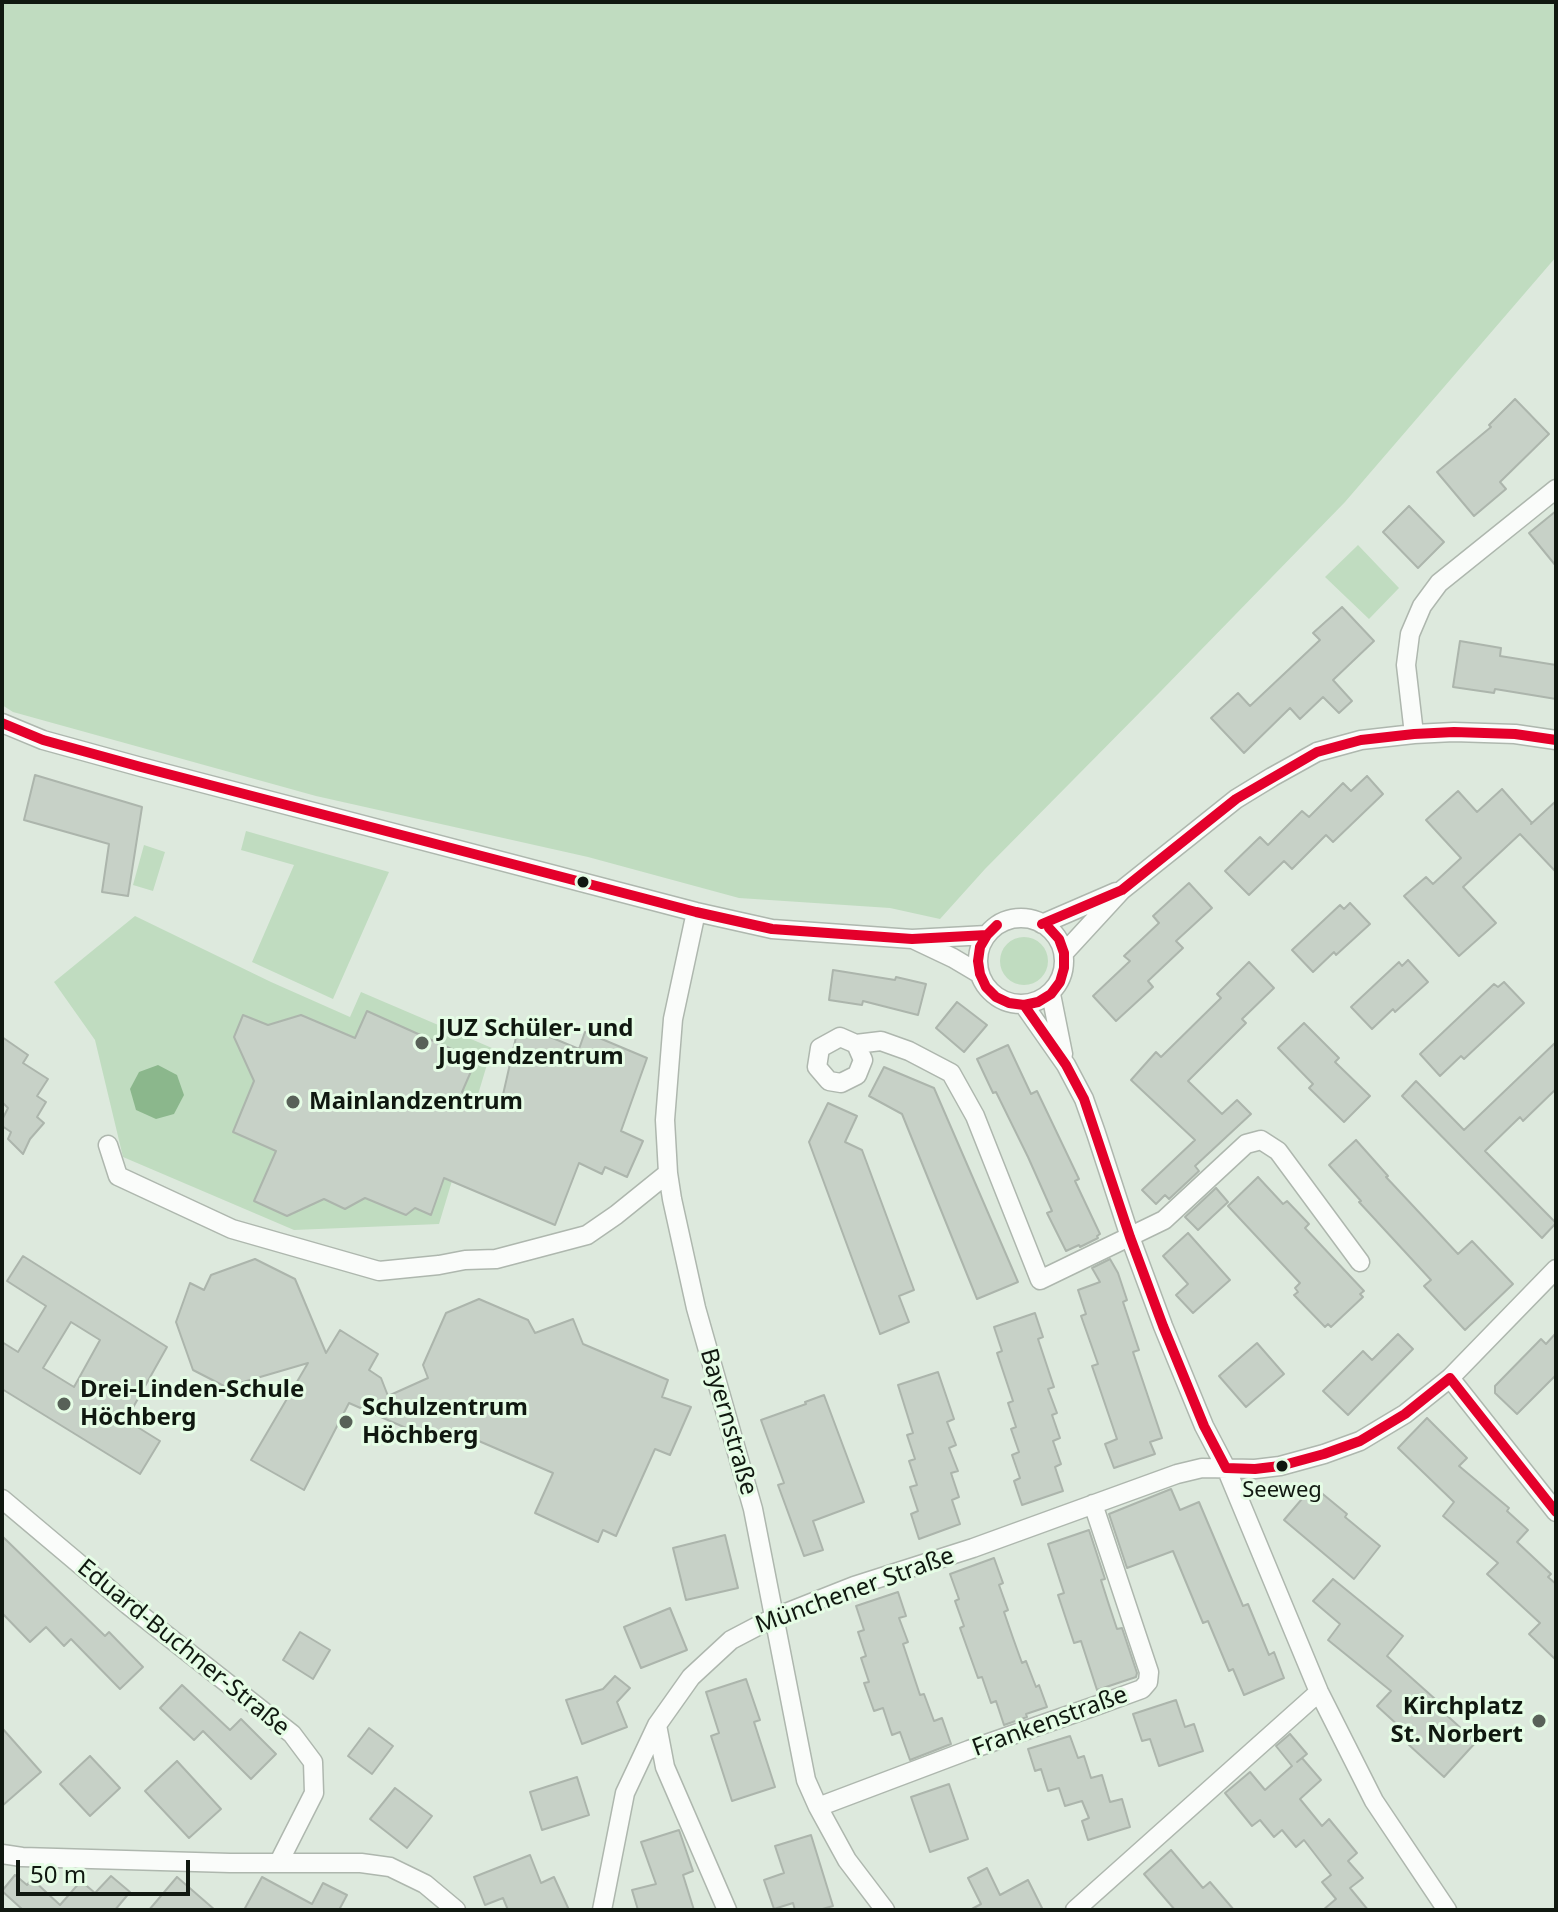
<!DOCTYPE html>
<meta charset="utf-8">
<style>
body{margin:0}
#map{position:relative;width:1558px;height:1912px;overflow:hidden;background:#dde9dd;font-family:"Noto Sans",sans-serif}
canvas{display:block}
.frame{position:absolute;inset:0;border:4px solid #101810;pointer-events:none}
.scale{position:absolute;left:16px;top:1860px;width:174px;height:36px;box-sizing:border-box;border:4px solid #101810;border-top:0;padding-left:10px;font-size:24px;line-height:28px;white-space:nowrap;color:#101810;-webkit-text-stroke:6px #e5fce5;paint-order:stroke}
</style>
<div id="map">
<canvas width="1558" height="1912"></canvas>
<div class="frame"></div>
<div class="scale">50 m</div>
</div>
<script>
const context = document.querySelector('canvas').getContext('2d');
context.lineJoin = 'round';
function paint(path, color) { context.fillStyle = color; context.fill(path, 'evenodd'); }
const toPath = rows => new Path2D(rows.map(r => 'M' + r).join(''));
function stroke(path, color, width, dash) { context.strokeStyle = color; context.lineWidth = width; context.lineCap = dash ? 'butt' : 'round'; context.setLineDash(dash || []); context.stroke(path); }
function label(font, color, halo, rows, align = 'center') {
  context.font = font + ' "Noto Sans",sans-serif'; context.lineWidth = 6; context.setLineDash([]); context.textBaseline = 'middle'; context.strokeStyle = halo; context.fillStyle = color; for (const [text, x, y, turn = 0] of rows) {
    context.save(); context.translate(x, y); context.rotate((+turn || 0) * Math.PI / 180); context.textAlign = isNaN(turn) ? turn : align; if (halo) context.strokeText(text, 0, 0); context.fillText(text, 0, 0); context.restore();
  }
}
paint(toPath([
 [2,2,1556,2,1556,257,1345,502,1161,691,985,869,940,919,890,908,739,898,588,857,316,796,13,712,2,705],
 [1358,545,1399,588,1369,619,1325,577],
 [246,831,389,872,333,999,252,962,294,865,241,850],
 [144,845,165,852,153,891,133,885],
 [135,916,271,982,350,1017,361,992,492,1048,439,1224,294,1230,123,1157,95,1040,54,982],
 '1000 961a24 24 0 1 1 48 0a24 24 0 1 1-48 0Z'
]), '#c0dcc0');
paint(toPath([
 [158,1065,177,1075,184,1095,174,1114,156,1119,136,1110,130,1089,139,1072]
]), '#8bb78c');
const building = toPath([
 [1515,399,1549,434,1500,482,1506,489,1474,516,1437,472,1491,427,1489,425,1515,399],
 [1409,506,1444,542,1418,568,1383,532,1409,506],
 [1556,511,1556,566,1529,533,1556,511],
 [1342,607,1374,641,1333,680,1352,701,1339,713,1323,697,1300,719,1290,708,1244,753,1211,718,1238,693,1250,706,1320,640,1313,633,1342,607],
 [1460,641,1501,648,1500,656,1556,665,1556,699,1495,689,1494,693,1453,687,1460,641],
 [35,775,142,807,128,896,102,892,109,844,24,820,35,775],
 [1367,776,1383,794,1333,842,1326,835,1292,869,1284,861,1249,895,1225,871,1260,837,1268,845,1302,811,1309,817,1343,783,1351,791,1367,776],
 [1502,789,1532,823,1531,824,1556,801,1556,872,1520,834,1463,887,1496,923,1459,956,1404,896,1426,877,1433,884,1461,858,1426,820,1458,791,1477,812,1502,789],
 [1189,883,1212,908,1176,941,1183,948,1148,981,1153,987,1116,1021,1093,996,1130,961,1124,956,1159,923,1153,916,1189,883],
 [1350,903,1370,924,1336,955,1334,952,1313,972,1292,950,1340,905,1344,909,1350,903],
 [1408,960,1428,982,1395,1012,1393,1009,1372,1029,1351,1007,1399,962,1402,966,1408,960],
 [1249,962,1274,988,1242,1019,1246,1023,1188,1081,1222,1114,1237,1100,1251,1114,1195,1166,1199,1171,1169,1199,1165,1195,1156,1204,1142,1190,1195,1140,1131,1080,1156,1052,1161,1057,1221,998,1217,994,1249,962],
 [833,970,895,980,896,977,926,984,918,1015,863,1001,862,1005,829,1000,833,970],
 [1504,982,1524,1003,1464,1059,1461,1056,1440,1076,1420,1054,1494,984,1498,987,1504,982],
 [957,1002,987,1025,964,1052,936,1028,957,1002],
 [367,1011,476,1060,462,1092,500,1108,519,1024,579,1049,585,1032,647,1058,621,1131,643,1141,627,1177,605,1167,602,1174,579,1163,555,1225,444,1178,431,1215,415,1208,406,1215,365,1198,345,1209,324,1199,287,1216,254,1201,276,1151,233,1132,254,1081,234,1037,243,1015,268,1025,301,1015,355,1038,367,1011],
 [1304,1023,1339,1058,1335,1062,1370,1096,1344,1122,1309,1088,1313,1084,1278,1048,1304,1023],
 [2,1037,28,1055,23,1063,48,1079,37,1096,46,1102,37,1117,44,1123,30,1139,23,1154,8,1139,11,1132,2,1126,2,1120,8,1108,2,1102,2,1037],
 [1556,1042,1556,1089,1523,1121,1520,1117,1485,1151,1556,1223,1542,1238,1402,1096,1416,1081,1464,1130,1556,1042],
 [1008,1045,1031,1094,1037,1091,1079,1179,1075,1181,1100,1234,1097,1236,1098,1238,1080,1247,1079,1245,1066,1251,1047,1213,1052,1211,1028,1157,996,1092,993,1093,977,1059,1008,1045],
 [884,1067,934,1088,1018,1282,977,1299,902,1114,869,1096,884,1067],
 [828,1103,857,1116,845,1142,862,1150,914,1290,899,1296,909,1322,880,1334,809,1142,828,1103],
 [1356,1140,1388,1176,1386,1177,1458,1254,1472,1241,1513,1284,1465,1330,1424,1286,1431,1280,1359,1202,1361,1201,1329,1165,1356,1140],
 [1258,1177,1283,1204,1287,1201,1309,1224,1305,1228,1364,1291,1360,1294,1363,1297,1331,1327,1328,1324,1325,1327,1294,1295,1298,1292,1295,1288,1300,1283,1228,1206,1258,1177],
 [1216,1188,1228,1202,1198,1230,1185,1217,1216,1188],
 [1188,1233,1230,1280,1193,1313,1176,1295,1188,1284,1163,1256,1188,1233],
 [23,1256,167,1347,126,1420,160,1441,140,1474,2,1389,2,1342,18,1352,46,1306,7,1281,23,1256],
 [71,1322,100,1340,74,1387,43,1368,71,1322],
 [255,1259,295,1279,326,1353,340,1330,378,1354,369,1370,381,1378,388,1396,428,1378,423,1365,446,1313,479,1299,528,1320,535,1333,573,1319,583,1344,668,1380,662,1397,691,1407,670,1455,655,1449,616,1536,603,1530,598,1542,535,1513,553,1473,451,1429,425,1440,422,1435,349,1403,304,1490,251,1460,308,1363,226,1387,193,1370,176,1322,190,1283,204,1290,211,1275,255,1259],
 [1110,1259,1118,1273,1127,1300,1123,1302,1139,1350,1133,1352,1162,1438,1150,1442,1155,1454,1114,1468,1105,1444,1117,1439,1092,1366,1098,1364,1081,1316,1086,1314,1078,1290,1100,1282,1092,1268,1110,1259],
 [1035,1313,1043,1337,1038,1339,1054,1387,1048,1389,1057,1413,1052,1415,1060,1438,1053,1441,1061,1464,1055,1467,1063,1491,1022,1505,1014,1481,1020,1478,1012,1455,1019,1452,1011,1429,1016,1427,1008,1403,1013,1401,997,1353,1002,1351,994,1327,1035,1313],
 [1556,1333,1556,1375,1517,1414,1495,1393,1495,1386,1541,1339,1546,1344,1556,1333],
 [1398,1334,1413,1349,1348,1415,1323,1391,1363,1351,1372,1360,1398,1334],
 [1257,1343,1284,1374,1246,1407,1219,1376,1257,1343],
 [938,1372,954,1419,947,1422,956,1445,949,1448,958,1471,951,1473,959,1497,952,1500,960,1524,919,1539,911,1514,918,1511,910,1487,917,1485,909,1461,915,1459,907,1435,913,1433,898,1385,938,1372],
 [824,1395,864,1502,813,1521,823,1550,804,1556,778,1485,784,1483,761,1420,806,1404,805,1402,824,1395],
 [1427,1418,1467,1458,1459,1466,1509,1508,1507,1511,1528,1530,1517,1542,1551,1574,1548,1577,1556,1584,1556,1660,1529,1634,1540,1623,1487,1574,1498,1563,1443,1516,1454,1502,1398,1448,1427,1418],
 [1313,1486,1347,1514,1345,1517,1380,1546,1354,1579,1284,1520,1313,1486],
 [1171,1489,1180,1510,1199,1502,1243,1606,1248,1604,1269,1655,1274,1652,1284,1678,1244,1695,1233,1669,1229,1671,1208,1621,1203,1623,1173,1551,1127,1568,1109,1514,1171,1489],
 [1089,1530,1105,1579,1101,1580,1109,1605,1117,1629,1122,1628,1137,1673,1136,1677,1097,1690,1081,1641,1074,1643,1058,1595,1064,1593,1048,1544,1089,1530],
 [725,1535,738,1588,686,1600,673,1548,725,1535],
 [2,1536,105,1636,109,1632,143,1667,120,1689,71,1639,64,1646,46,1627,30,1642,2,1613,2,1536],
 [994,1558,1003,1583,999,1585,1008,1610,1004,1612,1013,1638,1022,1663,1026,1661,1036,1687,1039,1685,1047,1707,1026,1714,1027,1717,1004,1725,996,1701,991,1703,982,1677,978,1678,960,1628,964,1626,955,1601,959,1599,950,1574,994,1558],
 [1333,1579,1403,1636,1387,1656,1444,1707,1441,1710,1476,1742,1444,1777,1409,1745,1414,1740,1377,1706,1391,1691,1328,1640,1340,1624,1313,1601,1333,1579],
 [898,1592,906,1616,899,1618,908,1642,903,1644,920,1695,924,1694,934,1721,942,1718,951,1744,910,1760,900,1732,892,1735,883,1708,874,1711,864,1683,869,1682,861,1658,866,1656,858,1632,864,1630,856,1606,898,1592],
 [670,1608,687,1650,641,1668,624,1627,670,1608],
 [300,1632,330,1650,313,1679,283,1660,300,1632],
 [615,1676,630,1688,617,1702,627,1727,582,1744,566,1700,603,1689,615,1676],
 [746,1679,760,1720,754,1722,775,1787,732,1801,711,1736,719,1733,706,1692,746,1679],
 [182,1685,230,1730,241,1719,276,1754,251,1779,203,1731,194,1740,160,1708,182,1685],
 [1176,1700,1185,1727,1194,1724,1203,1751,1159,1766,1150,1739,1142,1741,1133,1714,1176,1700],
 [2,1728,41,1772,2,1806,2,1728],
 [369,1728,393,1746,372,1774,348,1756,369,1728],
 [1290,1734,1307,1754,1297,1762,1302,1758,1321,1780,1300,1799,1322,1826,1329,1819,1357,1853,1348,1861,1363,1878,1350,1888,1368,1910,1323,1910,1336,1899,1322,1882,1331,1875,1304,1840,1296,1847,1282,1830,1274,1837,1260,1820,1252,1826,1225,1793,1250,1772,1265,1790,1292,1766,1276,1746,1290,1734],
 [1070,1736,1078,1758,1084,1756,1091,1778,1102,1775,1110,1802,1122,1799,1130,1827,1088,1840,1082,1821,1089,1818,1082,1801,1065,1806,1059,1788,1048,1791,1041,1769,1035,1771,1028,1749,1070,1736],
 [90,1756,120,1788,90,1816,60,1784,90,1756],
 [177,1761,221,1809,189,1838,145,1791,177,1761],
 [577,1777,589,1815,542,1830,530,1792,577,1777],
 [949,1784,968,1839,930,1852,911,1797,949,1784],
 [395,1788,432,1816,407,1848,370,1819,395,1788],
 [679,1830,693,1871,683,1875,694,1910,638,1910,632,1890,656,1884,641,1842,679,1830],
 [811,1835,833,1906,819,1910,795,1910,793,1903,774,1909,764,1880,784,1873,775,1846,811,1835],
 [1171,1850,1203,1888,1210,1882,1234,1910,1175,1910,1144,1874,1171,1850],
 [530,1855,541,1883,554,1877,569,1910,508,1910,503,1898,485,1905,474,1877,530,1855],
 [987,1868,1000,1895,1028,1880,1043,1910,970,1910,981,1904,968,1878,987,1868],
 [15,1875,27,1885,32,1879,60,1905,81,1881,95,1893,111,1876,130,1892,115,1910,23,1910,2,1891,15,1875],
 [177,1877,215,1910,149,1910,177,1877],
 [262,1877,312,1904,323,1883,347,1895,339,1910,244,1910,262,1877]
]);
paint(building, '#c7d1c7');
stroke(building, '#acb5ac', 2);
const street = toPath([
 [2,723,43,740,141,767,696,912,772,929,912,939,987,935],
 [1414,734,1406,665,1410,634,1422,606,1439,583,1556,489],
 [696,912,673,1019,665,1120,668,1173,672,1199,696,1308,753,1509,806,1780,818,1807,847,1860,885,1910],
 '978 961a43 43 0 1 1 86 0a43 43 0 1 1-86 0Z',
 [1042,924,1116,892],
 [915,940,953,958,980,974],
 [1064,953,1122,890,1236,799,1272,777,1317,752,1361,740,1414,734,1454,732,1515,734,1556,740],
 [1051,994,1063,1054],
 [1024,1005,1066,1065,1084,1099,1096,1133,1130,1237,1163,1326,1204,1426,1226,1468,1319,1692,1374,1801,1447,1910],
 [856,1044,863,1060,857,1075,841,1083,829,1081,817,1067,820,1048,840,1037,856,1044,881,1041,909,1051,951,1073,975,1116,1040,1280,1164,1220,1246,1144,1261,1140,1278,1151,1360,1262],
 [108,1145,118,1176,232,1229,379,1271,439,1265,465,1260,496,1259,587,1235,616,1215,668,1173],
 [1450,1378,1556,1512],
 [2,1499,128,1605,292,1734,313,1762,314,1793,279,1862],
 [657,1725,665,1767,727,1910],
 [818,1807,969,1750,1098,1705,1142,1689,1148,1682,1149,1672,1093,1504],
 [2,1854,22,1857,230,1863,361,1863,390,1867,425,1884,456,1910],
 [602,1910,625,1793,657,1725,691,1677,731,1640,773,1618,854,1586,973,1548,1177,1474,1202,1468,1255,1469,1280,1466,1324,1454,1360,1441,1405,1414,1450,1378,1556,1269],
 [1075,1910,1319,1692]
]);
stroke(street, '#aeb7ae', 21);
stroke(street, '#fafcfa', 18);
stroke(toPath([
 [2,723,43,740,141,767,696,912,772,929,912,939,987,935],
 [1042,924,1122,890,1236,799,1317,752,1361,740,1414,734,1454,732,1515,734,1556,740],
 [997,925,987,935,980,947,978,961,980,974,986,987,996,997,1009,1003,1024,1005,1038,1002,1051,994,1060,982,1064,968,1064,953,1059,939,1049,928],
 [1024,1005,1066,1065,1084,1099,1130,1237,1163,1326,1204,1426,1226,1468],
 [1450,1378,1556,1512],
 [1226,1468,1255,1469,1280,1466,1324,1454,1360,1441,1405,1414,1450,1378]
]), '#e4002b', 10);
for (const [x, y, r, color] of [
 [583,882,7,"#101810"],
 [422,1043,8,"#586158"],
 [293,1102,8,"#586158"],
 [64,1404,8,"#586158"],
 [346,1422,8,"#586158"],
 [1282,1466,7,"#101810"],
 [1539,1721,8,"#586158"]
]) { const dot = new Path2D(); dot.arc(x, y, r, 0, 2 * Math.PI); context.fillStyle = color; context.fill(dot); stroke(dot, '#e5fce5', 3); }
label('22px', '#101810', '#e5fce5', [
 ["Seeweg",1282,1491]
]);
label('bold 24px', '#101810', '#e5fce5', [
 ["JUZ Schüler- und",438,1029],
 ["Jugendzentrum",438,1057],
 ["Mainlandzentrum",309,1102],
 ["Drei-Linden-Schule",80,1390],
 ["Höchberg",80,1418],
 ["Schulzentrum",362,1408],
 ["Höchberg",362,1436],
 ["Kirchplatz",1523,1707,"right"],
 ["St. Norbert",1523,1735,"right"]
], 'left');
label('24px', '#101810', '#e5fce5', [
 ["Bayernstraße",728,1422,74],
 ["Münchener Straße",855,1591,-20],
 ["Eduard-Buchner-Straße",183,1648,39],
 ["Frankenstraße",1050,1722,-20]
]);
</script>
